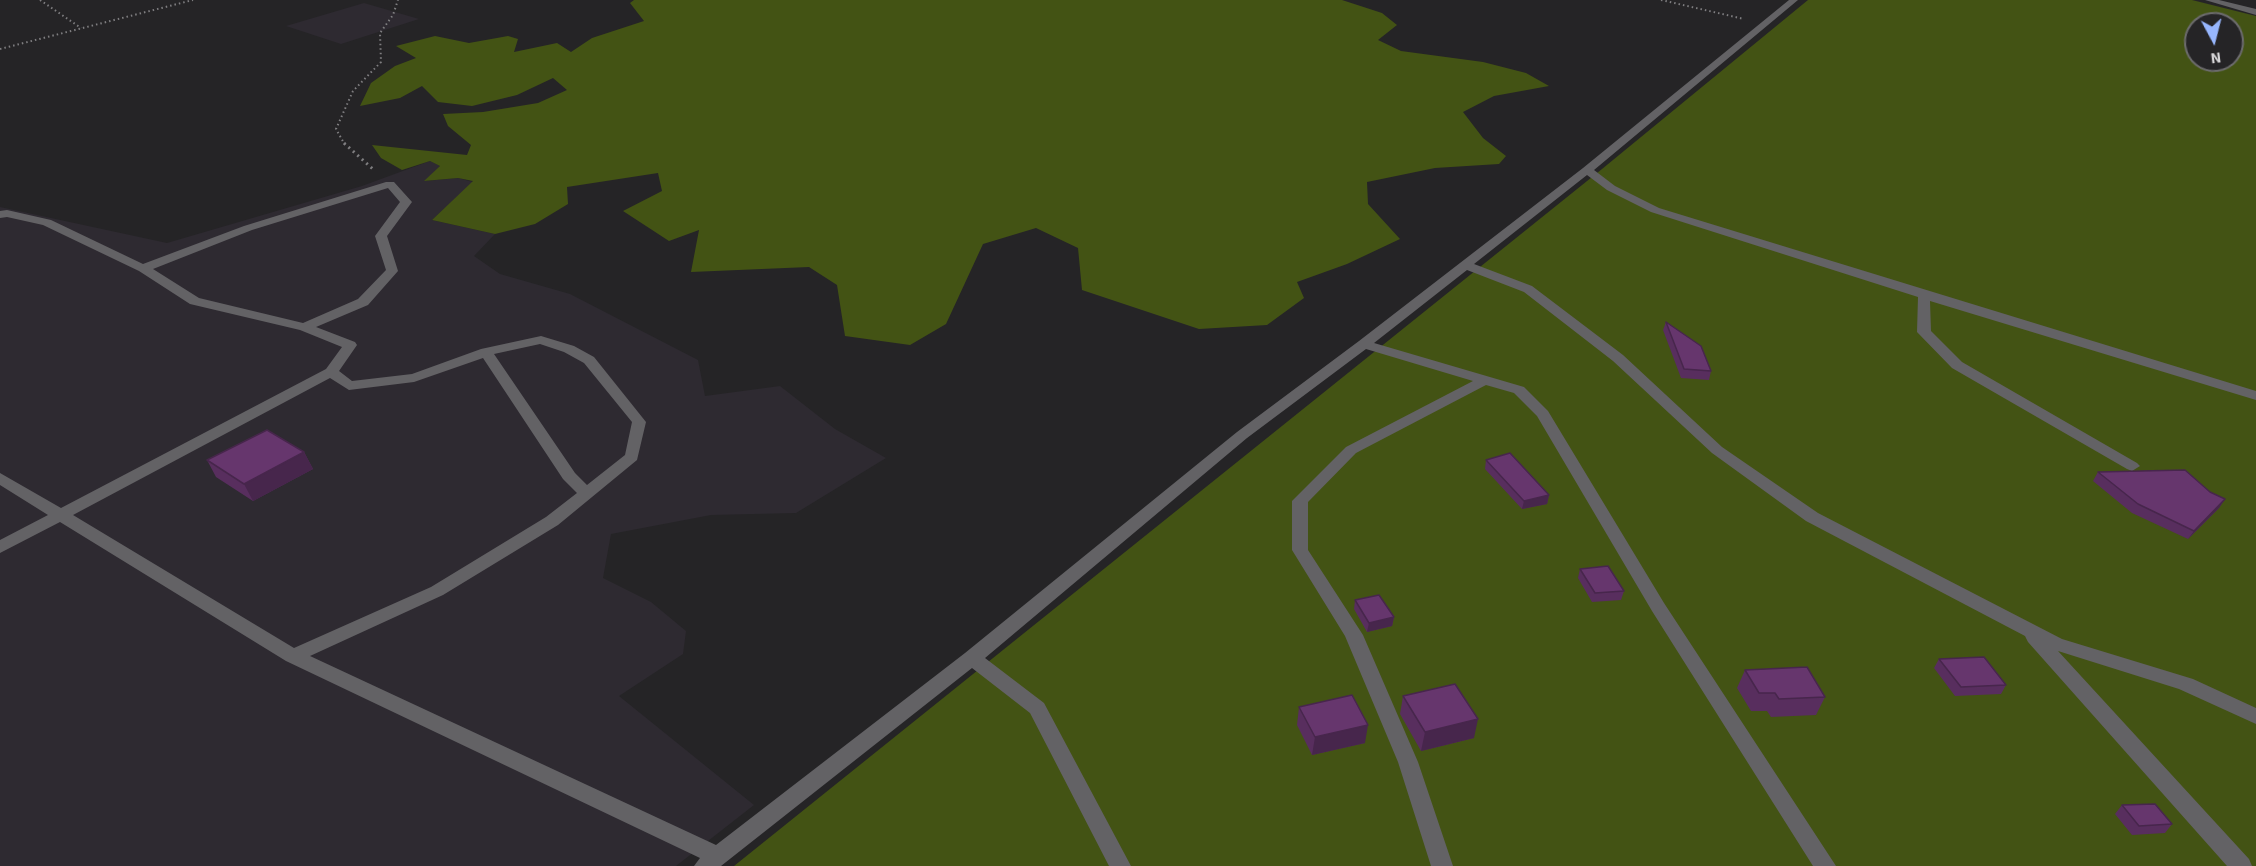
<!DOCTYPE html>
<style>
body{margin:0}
#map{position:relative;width:2256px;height:866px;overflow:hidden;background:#252426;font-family:"Source Sans 3",sans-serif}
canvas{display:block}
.north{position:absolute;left:2184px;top:12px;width:60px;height:60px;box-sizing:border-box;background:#252426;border:2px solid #6c6b6d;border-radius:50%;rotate:173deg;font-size:16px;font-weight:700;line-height:24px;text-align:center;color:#d6d5d7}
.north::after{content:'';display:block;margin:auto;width:21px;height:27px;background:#97b6fd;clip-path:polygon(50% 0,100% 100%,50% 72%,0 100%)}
</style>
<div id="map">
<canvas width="2256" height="866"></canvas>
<div class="north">N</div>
</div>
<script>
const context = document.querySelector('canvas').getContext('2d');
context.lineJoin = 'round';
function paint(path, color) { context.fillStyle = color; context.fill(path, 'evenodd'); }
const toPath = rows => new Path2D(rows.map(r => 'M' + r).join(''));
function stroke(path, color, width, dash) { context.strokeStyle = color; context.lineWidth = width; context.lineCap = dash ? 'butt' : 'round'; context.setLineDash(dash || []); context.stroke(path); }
paint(toPath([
 [364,3,419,19,341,44,286,26],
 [430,161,440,166,425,181,458,178,473,182,432,220,495,234,474,256,500,274,570,294,698,360,705,396,780,386,835,429,886,458,796,513,711,515,611,534,603,578,651,602,686,631,683,654,619,696,754,805,676,866,0,866,0,207,167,243,362,186]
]), '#2e2a31');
paint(toPath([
 [634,0,1342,0,1382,13,1397,25,1378,40,1401,51,1483,62,1526,73,1549,86,1494,96,1463,112,1483,138,1506,156,1499,164,1435,168,1367,182,1368,204,1400,239,1347,264,1297,282,1304,298,1267,325,1199,329,1082,290,1078,248,1036,228,983,244,946,324,910,345,845,336,837,285,809,267,691,272,699,230,669,241,623,211,662,191,658,173,567,187,568,204,535,224,495,234,432,220,473,181,458,178,424,181,440,166,430,161,402,170,381,158,372,145,467,155,471,145,448,126,443,114,483,112,538,103,567,90,553,78,517,95,472,106,438,102,422,86,400,98,360,106,371,83,395,66,416,58,396,46,435,36,469,43,508,36,518,39,514,52,557,43,571,52,592,38,644,21,630,3],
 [1808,0,2192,0,2256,16,2256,866,734,866,1602,169],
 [2196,24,2232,24,2232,60,2196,60]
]), '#435314');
stroke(toPath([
 [40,0,81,28],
 [1661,0,1744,19],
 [0,49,193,0],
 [345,145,336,129,353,91,381,62,380,33,393,15,398,0]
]), '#7f7e80', 2, [1.5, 3]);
stroke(toPath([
 [344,143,375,171]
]), '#7f7e80', 3, [2, 4]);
paint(toPath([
 [1789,0,1798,0,1594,170,1615,186,1659,208,2256,391,2256,400,1930,301,1931,331,1962,362,2137,463,2140,466,2132,471,2127,469,1952,368,1917,332,1918,297,1651,212,1607,190,1587,175,1474,264,1532,286,1623,355,1722,447,1818,513,2062,639,2193,679,2256,708,2256,724,2179,689,2058,651,2249,859,2252,866,2227,866,2028,642,2025,636,1806,521,1712,453,1613,361,1524,292,1467,270,1374,343,1524,387,1548,411,1664,603,1836,866,1813,866,1652,611,1537,416,1514,393,1486,385,1356,453,1308,502,1308,550,1363,635,1418,762,1453,866,1431,866,1398,762,1345,636,1292,550,1292,501,1346,447,1473,381,1366,349,1247,438,985,658,1044,703,1131,866,1109,866,1030,713,972,668,721,866,694,866,700,858,286,661,60,522,0,553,0,540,48,515,0,485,0,473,61,508,326,369,342,347,300,330,190,304,139,271,43,225,7,217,0,218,0,211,7,210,51,220,143,264,244,226,386,182,394,182,412,202,387,236,398,271,368,305,316,327,355,342,357,345,339,371,352,381,412,374,481,349,541,336,574,346,594,357,646,422,637,460,558,525,443,595,310,656,716,845,965,653,1237,432,1359,341,1583,168,1789,0],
 [388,188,400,202,375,236,386,270,358,299,303,323,199,298,153,269,252,230,388,188],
 [540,344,564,352,584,363,632,422,625,455,587,485,575,473,494,354,540,344],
 [483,358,563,479,577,493,546,517,431,587,294,648,73,515,330,378,349,390,414,382,483,358],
 [2205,0,2219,0,2256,9,2256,15,2205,0]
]), '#636265');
paint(toPath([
 [1666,322,1711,371,1709,380,1681,378,1663,330],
 [304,452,313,469,253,501,216,477,207,460],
 [1486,460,1549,495,1547,504,1522,509,1485,469],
 [2098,472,2210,492,2225,499,2219,508,2188,539,2132,513,2093,481],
 [1580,569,1624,591,1621,600,1592,602,1578,578],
 [1355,600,1394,617,1392,626,1367,632,1354,609],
 [1939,659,2006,685,2001,694,1955,696,1934,668],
 [1745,670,1825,697,1816,715,1771,717,1767,711,1751,711,1737,688],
 [1403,696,1474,738,1421,751,1400,714],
 [1299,707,1365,743,1312,755,1297,725],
 [2122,805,2172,824,2165,833,2132,835,2115,814]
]), '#582e5e');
paint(toPath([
 [304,452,313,469,253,501,244,484],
 [1549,495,1547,504,1522,509,1524,501],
 [2225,499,2219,508,2188,539,2194,531],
 [1394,617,1392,626,1367,632,1369,623],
 [1478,719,1474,738,1421,751,1425,732],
 [1368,725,1365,743,1312,755,1315,737]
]), '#47264c');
const building = toPath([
 [1666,322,1701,346,1711,371,1684,369,1666,322],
 [267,430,304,452,244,484,207,460,267,430],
 [1510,453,1549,495,1524,501,1486,460,1510,453],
 [2185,470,2210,492,2225,499,2194,531,2138,504,2098,472,2185,470],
 [1608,566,1624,591,1595,593,1580,569,1608,566],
 [1379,595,1394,617,1369,623,1355,600,1379,595],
 [1984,657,2006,685,1961,687,1939,659,1984,657],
 [1807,667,1825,697,1779,699,1775,693,1759,693,1745,670,1807,667],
 [1455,684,1478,719,1425,732,1403,696,1455,684],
 [1352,695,1368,725,1315,737,1299,707,1352,695],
 [2155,804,2172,824,2139,826,2122,805,2155,804]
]);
paint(building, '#66366d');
stroke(building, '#47264c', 1.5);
</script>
